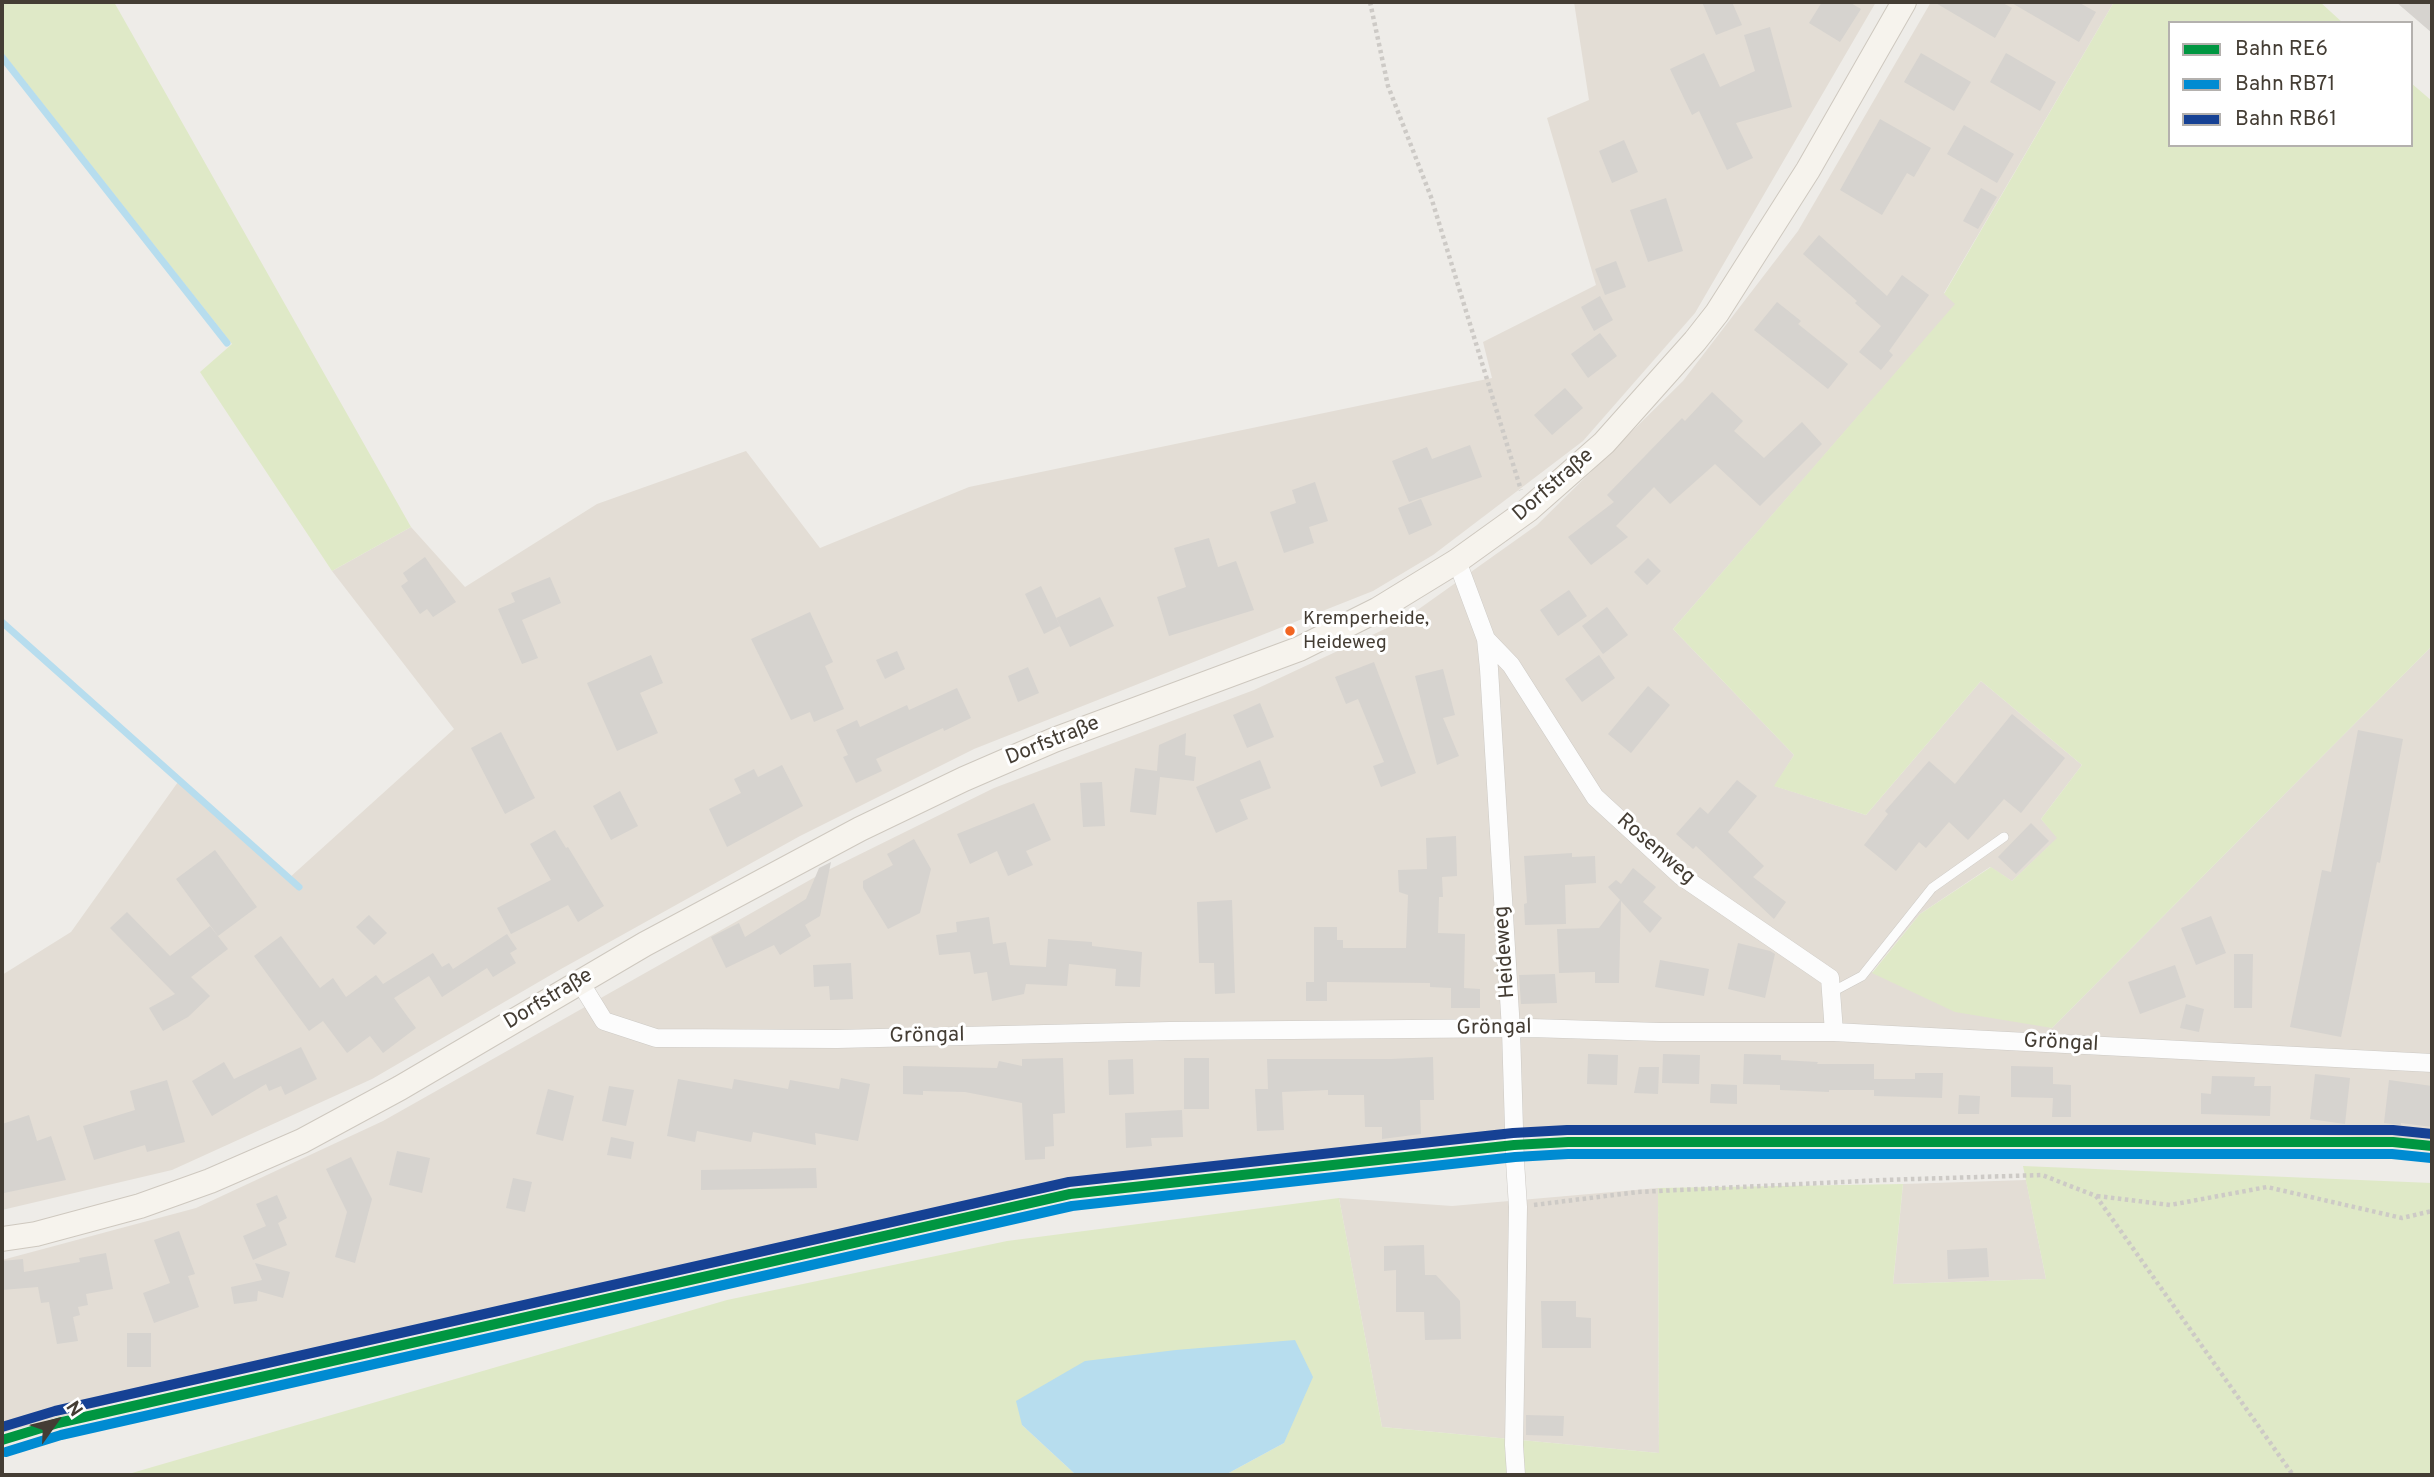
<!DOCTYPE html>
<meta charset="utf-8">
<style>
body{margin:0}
#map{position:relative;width:2434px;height:1477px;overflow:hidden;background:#eeece8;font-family:Overpass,sans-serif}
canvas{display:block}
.frame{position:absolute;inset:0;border:4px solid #443d34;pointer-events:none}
.legend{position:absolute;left:2168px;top:21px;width:245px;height:126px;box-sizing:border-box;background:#fff;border:2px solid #b4b1ae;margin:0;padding:9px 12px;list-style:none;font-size:21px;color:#443d34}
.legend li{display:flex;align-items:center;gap:14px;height:35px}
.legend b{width:35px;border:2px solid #b4b1ae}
.north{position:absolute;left:21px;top:1386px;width:70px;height:70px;-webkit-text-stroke:5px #fff;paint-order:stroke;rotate:56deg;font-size:19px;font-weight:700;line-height:28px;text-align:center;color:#443d34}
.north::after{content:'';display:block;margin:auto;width:24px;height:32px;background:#443d34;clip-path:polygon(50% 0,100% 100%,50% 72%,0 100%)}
</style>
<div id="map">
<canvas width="2434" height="1477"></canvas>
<div class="frame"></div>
<ul class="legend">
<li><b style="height:9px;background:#009641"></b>Bahn RE6</li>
<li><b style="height:9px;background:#008bd2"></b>Bahn RB71</li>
<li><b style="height:9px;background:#164194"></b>Bahn RB61</li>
</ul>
<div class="north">N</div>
</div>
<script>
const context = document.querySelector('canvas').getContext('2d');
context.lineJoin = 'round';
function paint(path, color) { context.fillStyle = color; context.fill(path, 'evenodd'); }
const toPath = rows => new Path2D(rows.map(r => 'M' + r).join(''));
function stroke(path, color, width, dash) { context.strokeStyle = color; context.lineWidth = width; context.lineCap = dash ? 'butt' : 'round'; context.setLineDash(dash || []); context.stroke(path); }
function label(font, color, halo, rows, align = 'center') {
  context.font = font + ' Overpass,sans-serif'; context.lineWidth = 6; context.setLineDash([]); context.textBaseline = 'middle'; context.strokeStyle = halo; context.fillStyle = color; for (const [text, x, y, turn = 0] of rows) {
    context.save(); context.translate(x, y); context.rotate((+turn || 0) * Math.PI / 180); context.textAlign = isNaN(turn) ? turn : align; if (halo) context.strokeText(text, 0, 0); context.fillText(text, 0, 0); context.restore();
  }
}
paint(toPath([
 [1574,2,1876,2,1695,313,1583,441,1433,555,1373,591,974,749,800,836,561,969,372,1079,172,1170,2,1210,2,975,71,932,178,782,288,879,454,729,332,571,411,527,465,587,597,504,746,451,820,548,969,487,1492,378,1483,342,1596,285,1547,118,1589,100],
 [1931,2,2114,2,1944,293,1956,304,1673,629,1794,755,1775,786,1866,815,1981,681,2082,765,2041,819,2058,838,2012,881,1990,867,1920,914,1872,972,2052,1028,2432,646,2432,1140,2129,1127,1563,1128,1194,1169,1074,1183,539,1299,175,1386,2,1433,2,1260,196,1208,383,1121,824,872,994,788,1254,690,1402,621,1537,525,1683,381,1798,231],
 [2026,1180,2046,1279,1893,1284,1903,1184],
 [1658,1188,1659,1453,1382,1427,1339,1198,1452,1206]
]), '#e3ddd5');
paint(toPath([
 [2,2,114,2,411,527,332,571,200,372,232,344,2,52],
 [2114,2,2320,2,2343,23,2170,23,2170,145,2411,145,2411,83,2432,101,2432,646,2052,1028,1955,1012,1872,973,1920,914,1991,867,2012,881,2057,838,2041,819,2082,765,1981,681,1866,815,1774,786,1794,755,1673,629,1955,304,1944,294],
 [2023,1166,2432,1183,2432,1475,1225,1475,1284,1443,1022,1425,1076,1475,125,1475,727,1300,1007,1241,1339,1198,1382,1427,1659,1453,1658,1188,1903,1184,1893,1284,2046,1279]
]), '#dfe9c7');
paint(toPath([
 [1295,1340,1313,1377,1284,1443,1225,1475,1076,1475,1022,1425,1016,1401,1085,1361,1176,1350]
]), '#b7ddee');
stroke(toPath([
 [2,57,227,343],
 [2,622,299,887]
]), '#b7ddee', 7);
paint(toPath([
 [1702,2,1732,2,1742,25,1716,35],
 [1822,2,1849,2,1861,9,1840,42,1809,23],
 [1934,2,2001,2,2012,8,1995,38],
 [2010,2,2078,2,2096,12,2079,42],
 [2396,2,2432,2,2432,33],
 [1770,27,1792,107,1736,123,1753,158,1727,170,1699,111,1692,115,1670,69,1704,53,1720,87,1755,71,1744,35],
 [1921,53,1971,82,1954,111,1904,82],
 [2006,53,2056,82,2040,111,1990,82],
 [1880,119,1931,148,1914,177,1907,173,1882,215,1840,190],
 [1964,125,2014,154,1997,183,1947,154],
 [1624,140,1638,172,1612,183,1599,151],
 [1981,188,1997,197,1978,229,1963,221],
 [1666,198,1683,251,1648,262,1630,210],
 [1819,235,1887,296,1902,275,1929,295,1889,351,1893,355,1881,370,1859,352,1881,326,1855,303,1857,301,1803,254],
 [1616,261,1626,287,1605,295,1595,269],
 [1600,296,1613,320,1594,331,1581,307],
 [1777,302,1801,321,1798,324,1848,364,1828,389,1754,330],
 [1600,333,1617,356,1588,378,1571,354],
 [1565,388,1583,408,1552,435,1534,415],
 [1712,392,1743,421,1734,431,1764,458,1802,422,1822,444,1760,506,1715,464,1670,504,1654,487,1616,526,1628,537,1591,565,1568,537,1614,502,1607,495,1682,418,1685,421],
 [1470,445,1482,477,1409,502,1392,461,1427,447,1432,459],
 [1315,482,1328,521,1309,527,1314,543,1284,553,1270,512,1296,503,1292,490],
 [1421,499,1432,525,1409,535,1398,508],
 [1209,538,1218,567,1236,561,1254,610,1169,636,1157,597,1186,587,1174,548],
 [425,557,456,602,433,617,427,609,420,614,401,586,408,581,403,573],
 [1648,558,1661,571,1647,585,1634,572],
 [550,577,561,603,522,620,538,658,522,664,498,609,515,602,511,593],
 [1041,586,1060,626,1044,634,1025,594],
 [1569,590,1587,616,1558,636,1540,610],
 [1100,597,1114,626,1070,647,1056,618],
 [1607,607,1628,635,1603,654,1582,626],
 [810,612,833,662,825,666,844,709,814,722,810,712,791,720,751,639],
 [897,651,905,669,885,679,876,660],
 [651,655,663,683,640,693,658,733,617,751,587,683],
 [1599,655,1615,678,1582,702,1565,679],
 [1374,662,1416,773,1381,787,1373,766,1384,762,1358,699,1346,704,1335,677],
 [1028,667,1039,693,1018,702,1008,676],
 [1443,669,1455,715,1443,718,1459,756,1437,765,1415,676],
 [1648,686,1670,705,1631,753,1608,734],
 [957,688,971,718,944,731,943,728,876,759,882,771,856,783,843,757,848,755,836,730,857,720,860,727,907,705,909,710],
 [1260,703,1274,737,1247,748,1233,715],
 [2012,714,2065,758,2021,813,2004,799,1968,840,1949,822,1926,848,1919,842,1896,871,1864,845,1888,814,1885,811,1929,761,1955,784],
 [2358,730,2403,739,2380,863,2377,862,2341,1037,2290,1027,2322,870,2331,872],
 [501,732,535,798,505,814,471,748],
 [1186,733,1185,755,1196,757,1194,781,1160,777,1156,815,1130,812,1135,768,1157,771,1159,745],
 [1260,760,1271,788,1240,800,1248,819,1216,833,1196,787],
 [782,765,803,806,727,847,709,809,741,793,734,779,754,769,758,777],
 [1737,780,1757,796,1728,832,1764,866,1753,877,1786,902,1774,919,1696,846,1693,849,1676,834,1700,807,1708,814],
 [1102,782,1105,826,1083,827,1080,783],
 [620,791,638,826,611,840,593,806],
 [1034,803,1051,840,1026,851,1033,865,1008,876,997,851,970,864,957,834],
 [2031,823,2049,841,2016,874,1998,857],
 [555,830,566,848,568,847,604,906,578,922,568,905,511,934,497,908,551,880,530,844],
 [1456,836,1457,876,1442,877,1443,897,1439,897,1438,933,1465,934,1464,988,1480,989,1480,1008,1451,1008,1451,988,1430,987,1430,983,1327,982,1327,1001,1306,1001,1306,982,1314,982,1314,927,1337,927,1337,940,1343,940,1343,948,1406,948,1408,895,1399,892,1398,870,1427,869,1426,838],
 [914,839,931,869,920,913,888,929,863,888,863,881,893,865,887,854],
 [215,850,257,907,218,936,176,879],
 [1572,853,1572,857,1595,856,1596,883,1565,885,1566,924,1525,925,1524,904,1527,903,1524,856],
 [831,862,820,916,805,925,811,936,780,955,774,945,726,968,711,937,739,923,745,937,806,899,819,868],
 [1633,868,1656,887,1643,902,1662,918,1650,933,1621,901,1619,983,1595,983,1595,972,1559,973,1557,929,1599,928,1620,900,1608,887,1616,880,1621,884],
 [1232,900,1235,993,1215,994,1214,963,1199,963,1197,902],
 [127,912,170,956,210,926,228,949,191,977,210,996,188,1017,163,1031,149,1008,175,994,110,928],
 [369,915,387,933,374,945,356,927],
 [2211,916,2226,953,2196,965,2181,928],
 [989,917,993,944,1006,942,1010,965,1046,967,1048,939,1092,942,1092,946,1142,952,1140,987,1115,986,1116,969,1069,964,1067,986,1026,984,1024,994,992,1001,987,972,974,974,970,952,939,955,936,935,957,932,956,922],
 [507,934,517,949,510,953,516,963,493,977,487,968,442,997,429,976,394,998,416,1028,383,1053,370,1036,347,1053,323,1021,309,1031,254,956,281,936,320,988,333,978,346,997,376,975,383,984,433,953,442,967,449,963,453,969],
 [1738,943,1770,951,1775,954,1765,998,1728,989],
 [2234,954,2253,954,2252,1008,2234,1008],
 [1660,960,1709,969,1704,996,1655,987],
 [851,963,853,999,830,1000,829,986,814,987,813,965],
 [2175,965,2186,997,2140,1014,2128,982],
 [1555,974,1557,1003,1521,1004,1519,975],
 [2186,1004,2204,1009,2199,1032,2180,1028],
 [301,1047,317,1079,285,1095,281,1086,269,1091,266,1084,212,1116,192,1081,224,1062,234,1079],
 [1588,1054,1618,1055,1617,1085,1587,1084],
 [1663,1054,1700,1055,1699,1084,1662,1083],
 [1744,1054,1781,1055,1781,1060,1818,1062,1817,1064,1874,1064,1874,1079,1915,1079,1915,1073,1943,1073,1942,1098,1874,1096,1874,1090,1829,1090,1829,1092,1780,1090,1780,1085,1743,1084],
 [1433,1057,1434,1100,1420,1100,1421,1134,1382,1139,1382,1127,1365,1127,1364,1095,1328,1095,1328,1090,1282,1092,1284,1130,1257,1131,1255,1089,1268,1089,1267,1059,1391,1059],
 [1063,1058,1065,1113,1053,1114,1054,1146,1045,1147,1045,1159,1025,1160,1022,1103,965,1092,923,1091,923,1095,903,1094,903,1066,997,1068,999,1061,1022,1066,1022,1059],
 [1184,1058,1209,1058,1209,1109,1184,1109],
 [1133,1059,1134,1094,1109,1095,1108,1060],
 [2011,1066,2053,1067,2053,1093,2053,1084,2071,1085,2071,1117,2052,1117,2053,1098,2011,1097],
 [1639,1067,1659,1067,1658,1094,1634,1093],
 [2315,1074,2350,1078,2345,1124,2310,1119],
 [2212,1076,2255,1077,2254,1086,2271,1086,2270,1116,2201,1114,2201,1093,2211,1094],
 [841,1078,870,1084,858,1141,815,1133,816,1145,753,1132,751,1142,697,1131,695,1142,667,1136,678,1079,732,1089,734,1079,788,1089,790,1080,839,1089],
 [167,1080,185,1142,147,1152,145,1145,94,1160,83,1126,135,1110,130,1091],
 [2389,1080,2432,1086,2432,1127,2401,1123,2401,1125,2384,1123],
 [1711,1084,1737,1085,1737,1104,1710,1103],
 [609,1086,634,1090,626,1126,602,1121],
 [548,1089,574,1096,563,1141,536,1134],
 [1959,1095,1980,1096,1979,1114,1958,1114],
 [1182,1110,1183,1137,1151,1138,1152,1146,1126,1148,1125,1113],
 [29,1115,37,1141,51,1136,66,1180,4,1193,2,1190,2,1124],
 [611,1137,634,1142,631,1159,607,1155],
 [397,1151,430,1158,422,1193,389,1185],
 [351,1157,372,1199,355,1263,335,1257,347,1212,326,1169],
 [816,1168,817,1188,701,1190,701,1170],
 [513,1178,532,1182,525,1212,506,1208],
 [277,1195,287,1218,278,1223,287,1245,253,1260,243,1236,266,1226,256,1204],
 [179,1231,195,1274,188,1276,199,1307,154,1323,143,1293,170,1283,154,1240],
 [1424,1245,1425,1275,1436,1275,1460,1301,1461,1339,1425,1340,1424,1312,1396,1312,1396,1270,1384,1271,1384,1246],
 [1987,1248,1989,1277,1948,1279,1947,1250],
 [106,1253,113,1289,86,1294,88,1305,78,1307,80,1315,73,1317,78,1341,57,1344,49,1302,41,1303,38,1287,2,1290,2,1261,23,1259,24,1272,80,1262,79,1258],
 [255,1263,290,1272,283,1298,258,1291,257,1301,234,1304,231,1287,262,1280],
 [1541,1301,1576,1301,1576,1317,1591,1318,1591,1348,1542,1348],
 [127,1333,151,1333,151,1367,127,1367],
 [1526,1415,1564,1416,1563,1436,1526,1435]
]), '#d6d3cf');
const service = toPath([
 [1832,992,1862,976,1932,888,2004,837]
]);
const minor = toPath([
 [1457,561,1486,639,1489,669,1511,1030,1515,1161,1518,1207,1514,1445,1516,1475],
 [1486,639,1511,665,1595,797,1681,876,1830,978,1834,1032],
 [580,982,604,1021,656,1038,837,1039,1170,1031,1531,1028,1660,1032,1834,1032,2432,1063]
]);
const secondary = toPath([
 [2,1239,36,1234,140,1206,210,1181,302,1141,400,1088,645,944,860,829,964,779,1054,740,1299,649,1377,610,1457,561,1528,510,1604,443,1695,341,1717,313,1808,170,1904,2]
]);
stroke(service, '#cdcac5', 10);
stroke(minor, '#cdcac5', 19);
stroke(secondary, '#cec8bf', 26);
stroke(toPath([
 [1370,2,1388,86,1431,197,1521,490],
 [2097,1196,2170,1205,2267,1187,2402,1218,2432,1211],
 [1534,1205,1638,1192,1883,1180,2042,1175,2096,1196,2293,1475]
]), '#cdcac6', 4.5, [3.5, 3.5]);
stroke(service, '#fcfcfc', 9);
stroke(minor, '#fcfcfc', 18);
stroke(secondary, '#f6f3ed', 24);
stroke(toPath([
 [2,1440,58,1423,1070,1194,1514,1145,1568,1142,2393,1142,2432,1146]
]), '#009641', 10);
stroke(toPath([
 [6,1452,61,1435,1072,1206,1515,1157,1568,1154,2392,1154,2431,1158]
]), '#008bd2', 10);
stroke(toPath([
 [2,1427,55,1411,1069,1182,1513,1133,1567,1130,2393,1130,2432,1134]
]), '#164194', 10);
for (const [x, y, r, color] of [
 [1290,631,6,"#f26522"]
]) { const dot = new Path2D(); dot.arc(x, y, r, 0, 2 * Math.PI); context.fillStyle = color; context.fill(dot); stroke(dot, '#fff', 2.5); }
label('19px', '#443d34', '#fff', [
 ["Kremperheide,",1303,620],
 ["Heideweg",1303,644]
], 'left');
label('21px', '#443d34', '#fff', [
 ["Dorfstraße",1554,486,-41],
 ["Dorfstraße",1053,742,-22],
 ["Rosenweg",1655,850,41],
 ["Heideweg",1506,952,-94],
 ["Dorfstraße",549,1000,-31],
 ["Gröngal",1494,1029,-1],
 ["Gröngal",927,1037,-1],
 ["Gröngal",2061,1044,3]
]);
</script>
